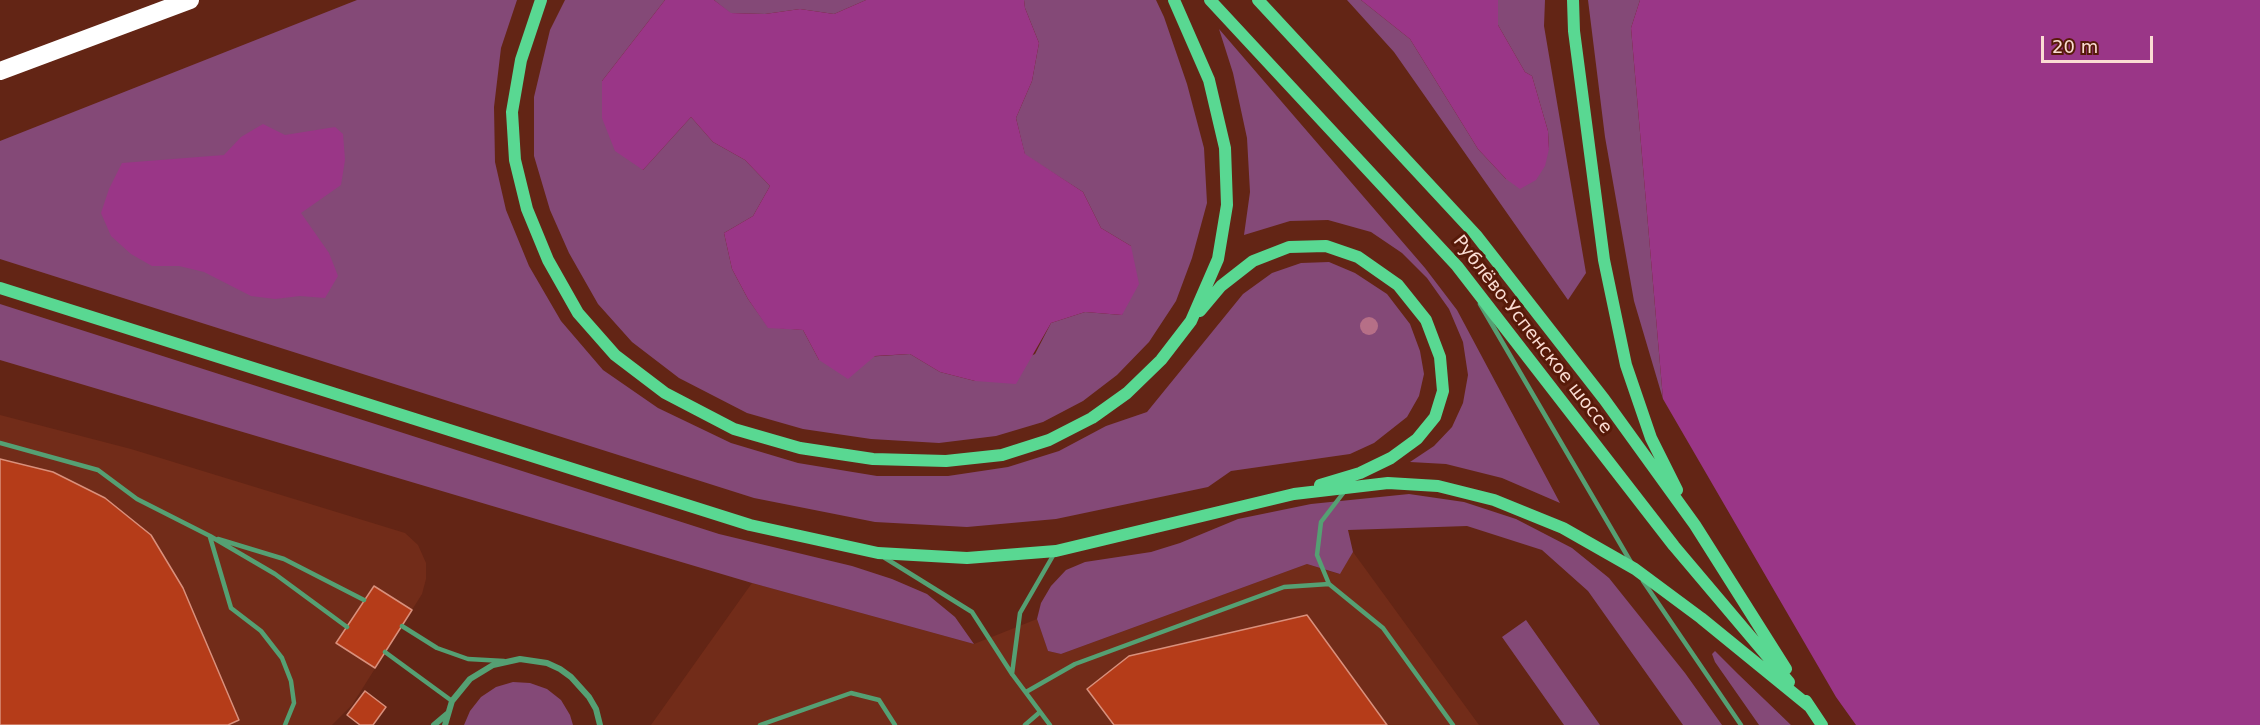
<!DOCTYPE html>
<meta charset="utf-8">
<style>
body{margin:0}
#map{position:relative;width:2260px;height:725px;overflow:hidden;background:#632515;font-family:"DejaVu Sans",sans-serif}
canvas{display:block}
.scale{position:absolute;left:2041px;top:36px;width:112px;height:27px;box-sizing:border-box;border:3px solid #fbdcd3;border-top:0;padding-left:8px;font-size:18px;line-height:21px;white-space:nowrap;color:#fbdcd3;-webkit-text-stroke:4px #571a09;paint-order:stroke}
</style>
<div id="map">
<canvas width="2260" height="725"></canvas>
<div class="scale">20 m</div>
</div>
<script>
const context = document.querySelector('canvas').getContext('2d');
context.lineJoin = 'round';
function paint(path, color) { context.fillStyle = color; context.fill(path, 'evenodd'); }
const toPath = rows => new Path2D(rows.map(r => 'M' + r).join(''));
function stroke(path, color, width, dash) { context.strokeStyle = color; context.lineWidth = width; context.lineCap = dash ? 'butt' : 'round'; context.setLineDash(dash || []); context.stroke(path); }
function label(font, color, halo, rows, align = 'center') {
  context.font = font + ' "DejaVu Sans",sans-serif'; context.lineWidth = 6; context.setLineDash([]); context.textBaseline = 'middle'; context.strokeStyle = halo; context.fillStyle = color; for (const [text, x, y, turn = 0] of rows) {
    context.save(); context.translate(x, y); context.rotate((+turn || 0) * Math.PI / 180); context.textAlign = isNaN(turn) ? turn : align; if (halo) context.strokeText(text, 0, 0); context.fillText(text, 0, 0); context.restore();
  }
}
paint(toPath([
 [0,415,131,449,405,533,418,545,426,563,426,579,422,594,352,705,332,725,0,725],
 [1353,552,1479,725,651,725,752,583,974,644,1037,619,1048,651,1061,654,1307,564,1339,574]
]), '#722c19');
paint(toPath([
 [357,0,517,0,501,48,494,107,495,162,506,210,529,266,561,321,603,370,658,408,731,443,798,463,877,476,948,476,1008,467,1059,451,1106,426,1147,412,1243,294,1272,273,1301,263,1329,262,1355,273,1387,294,1410,324,1420,351,1424,374,1419,396,1407,417,1374,443,1350,454,1231,471,1208,487,1056,519,967,527,875,522,754,498,0,259,0,141],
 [565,0,665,0,602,81,643,170,691,117,713,142,745,160,770,186,753,216,724,233,732,269,748,299,768,327,803,330,819,360,910,354,940,372,975,381,1035,354,1051,323,1085,312,1122,315,1131,246,1101,228,1083,192,1025,155,1016,118,1032,81,1039,43,1025,8,1024,0,1156,0,1164,17,1187,84,1204,148,1207,203,1192,258,1176,301,1149,342,1117,375,1083,401,1043,422,996,436,939,443,871,439,803,429,747,413,679,378,632,342,598,304,569,253,550,210,534,156,534,97,550,30],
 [714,0,866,0,834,14,800,9,765,14,730,13],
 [1347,0,1361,0,1410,39,1478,149,1506,179,1549,149,1548,131,1532,76,1525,72,1498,25,1498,0,1545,0,1544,26,1586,273,1568,300,1394,52],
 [1588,0,1640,0,1631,28,1663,399,1634,301,1605,137],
 [1219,29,1425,268,1457,310,1560,503,1502,478,1446,464,1410,462,1434,446,1452,427,1463,403,1468,375,1463,342,1449,309,1427,278,1402,253,1371,232,1328,220,1290,221,1244,235,1250,192,1247,138,1233,73],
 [0,304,719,534,852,566,892,579,927,594,955,617,974,644,752,583,0,360],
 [1409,494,1464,502,1516,519,1572,548,1609,578,1685,673,1722,725,1683,725,1588,591,1542,550,1467,526,1348,530,1353,552,1340,574,1307,564,1061,654,1048,651,1037,619,1041,603,1051,586,1066,570,1085,562,1151,552,1180,543,1238,519,1311,504],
 [1526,620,1600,725,1564,725,1502,637],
 [1715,651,1738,674,1791,725,1759,725,1715,662,1712,654],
 [513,682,530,683,547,689,561,700,570,715,573,725,464,725,470,711,481,697,496,687]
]), '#844977');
paint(toPath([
 [665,0,714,0,731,13,765,14,800,9,834,14,866,0,1024,0,1025,8,1039,43,1032,81,1016,118,1025,154,1083,192,1101,228,1131,246,1139,284,1122,315,1085,312,1051,323,1016,384,975,381,940,372,910,354,875,356,848,379,819,360,803,330,768,328,748,299,732,269,724,233,753,216,770,186,745,160,713,142,691,117,643,170,615,151,602,118,602,81],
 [1361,0,1498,0,1498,25,1525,72,1532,76,1548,131,1549,149,1545,166,1536,180,1520,189,1506,179,1478,149,1410,39],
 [1640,0,2260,0,2260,725,1856,725,1836,697,1663,399,1631,28],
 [263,124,285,135,335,127,343,134,345,160,341,185,301,213,329,253,338,276,325,298,300,296,275,299,251,296,204,272,179,266,152,266,131,254,111,236,101,213,109,189,122,163,224,155,241,137]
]), '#9a3687');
const building = toPath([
 [0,459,53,472,105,498,151,535,183,588,239,720,228,725,0,725,0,459],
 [374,586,412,610,375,668,336,643,374,586],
 [1307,615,1387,725,1114,725,1087,689,1129,656,1307,615],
 [365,691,386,707,373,725,360,725,347,715,365,691]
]);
paint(building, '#b53c19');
stroke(building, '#d9907c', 1.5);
stroke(toPath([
 [1480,304,1632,564],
 [0,443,98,470,137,499,210,536,275,574,347,627],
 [1344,492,1321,522,1317,555,1329,584,1383,628,1453,725],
 [210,537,231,608,261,631,282,658,291,681,294,703,285,725],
 [218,539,284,559,364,600],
 [885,558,972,612,1012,674,1050,725],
 [1643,581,1741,725],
 [402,626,437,648,468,659,504,661],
 [385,652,452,701],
 [1012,674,1020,613,1054,554],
 [1026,692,1075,664,1284,587,1329,584],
 [760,725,851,693,879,700,895,725],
 [1025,725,1040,712]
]), '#55a073', 4.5);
stroke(toPath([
 [434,725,447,714],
 [445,725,452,701,470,679,493,665,520,659,547,663,560,669,571,677,589,697,596,709,600,725]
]), '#55a073', 6);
stroke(toPath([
 [541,0,521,60,512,112,515,160,527,209,548,260,578,313,615,355,665,393,734,429,800,448,873,459,946,461,1002,455,1049,440,1092,418,1127,393,1161,360,1191,321,1218,259,1227,205,1225,148,1209,80,1174,0],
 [1210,0,1457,266,1674,546,1789,682],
 [1258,0,1476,235,1604,399,1695,525,1786,669],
 [1573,0,1574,31,1604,260,1626,365,1651,438,1677,490],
 [0,288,750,525,878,553,967,558,1056,551,1294,494,1388,483,1438,486,1494,500,1563,528,1635,569,1701,618,1809,706],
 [1200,311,1221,286,1253,261,1289,247,1326,246,1358,257,1398,285,1426,320,1440,357,1443,391,1435,417,1417,439,1391,458,1360,473,1320,485],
 [1806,701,1822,725]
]), '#59d892', 12);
stroke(toPath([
 [0,71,190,0]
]), '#fff', 18);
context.fillStyle = '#b66f87';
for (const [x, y] of [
 [1369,326]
]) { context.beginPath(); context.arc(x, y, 9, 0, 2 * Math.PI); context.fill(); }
label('18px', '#fbdcd3', '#571a09', [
 ["Рублёво-Успенское шоссе",1532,335,52]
]);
</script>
